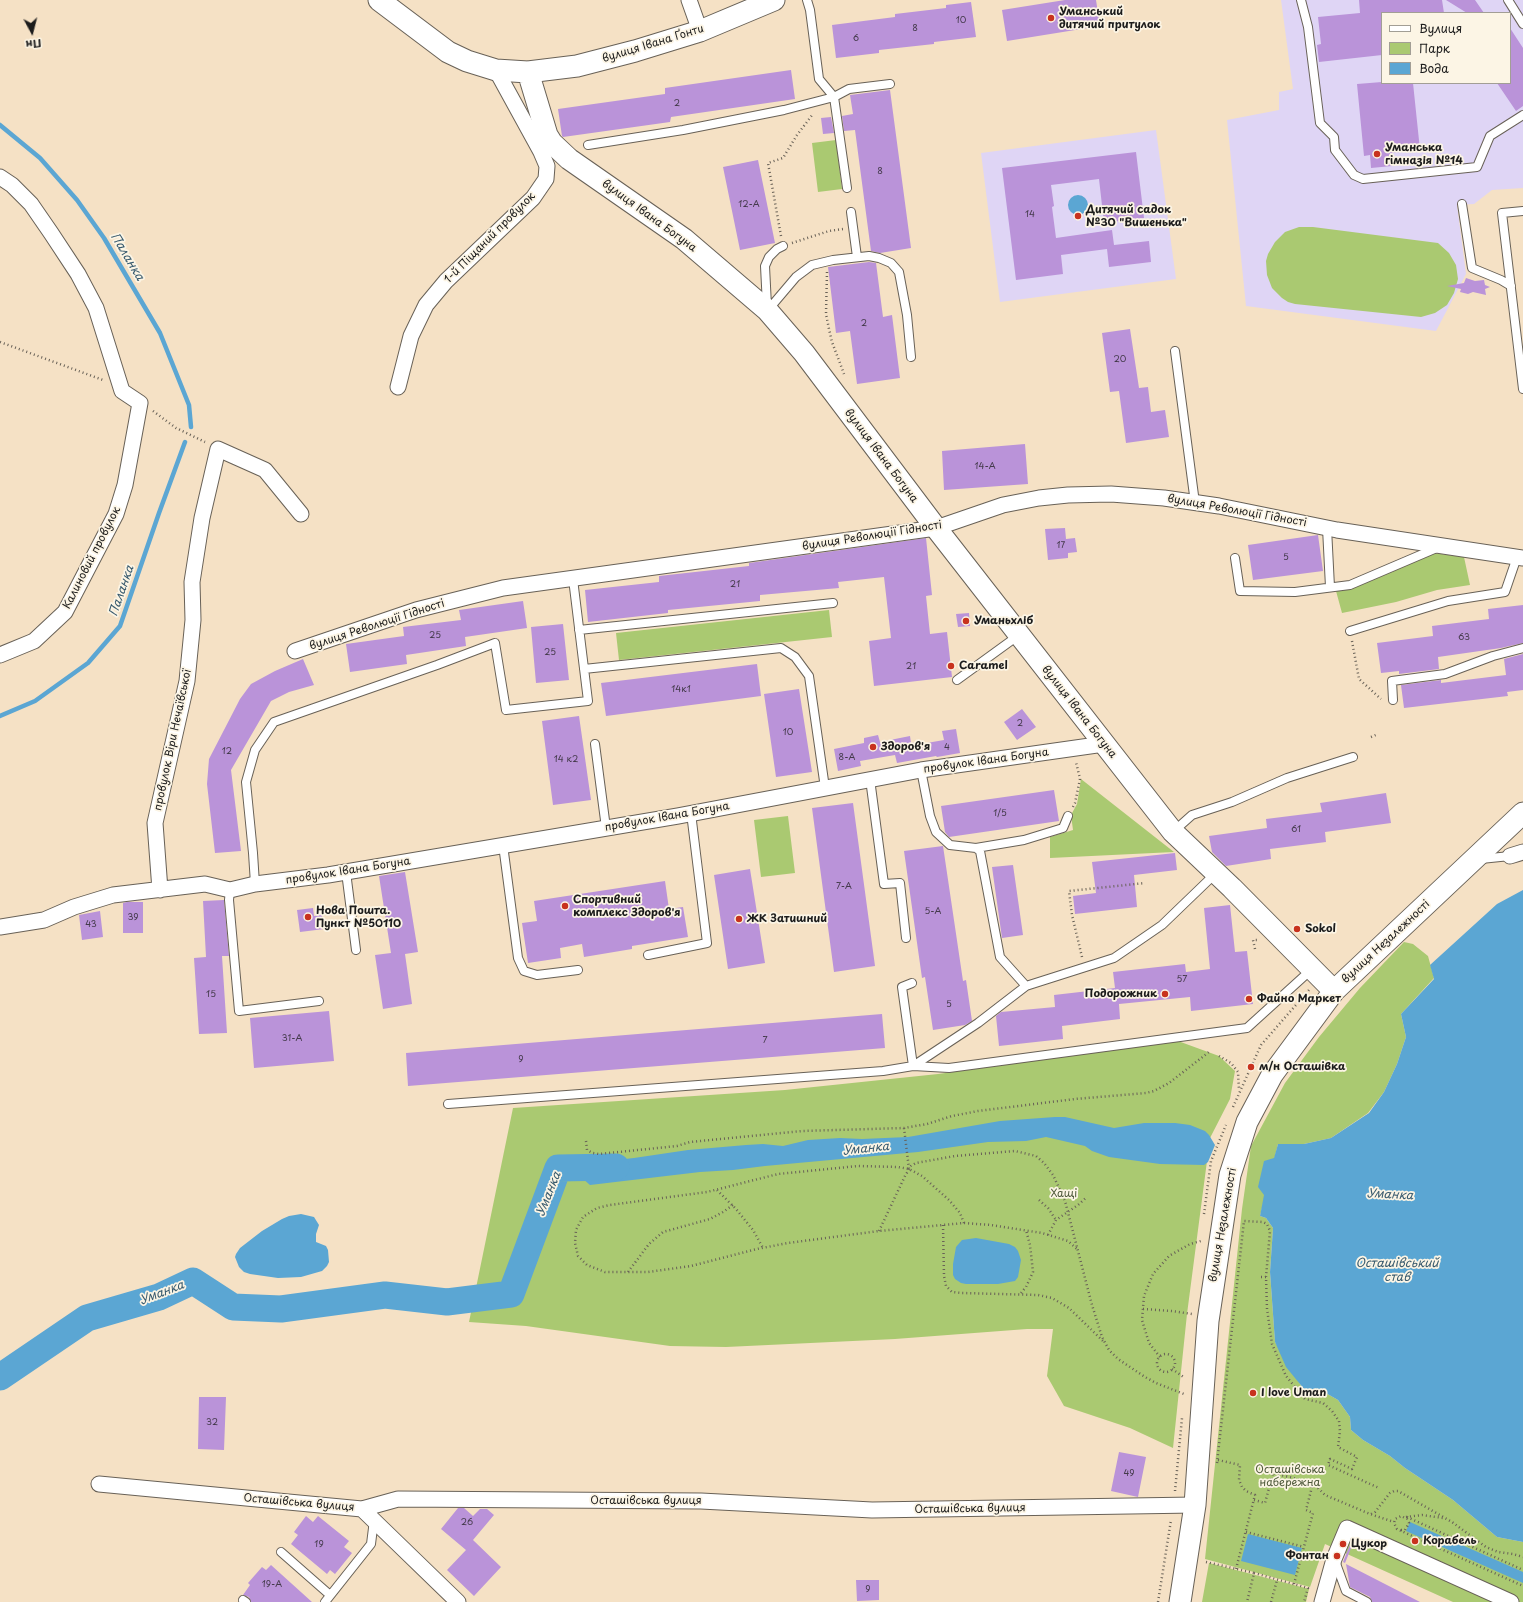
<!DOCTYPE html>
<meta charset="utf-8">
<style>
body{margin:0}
#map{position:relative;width:1523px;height:1602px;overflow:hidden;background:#f5e1c5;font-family:"Playpen Sans",sans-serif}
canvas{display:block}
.legend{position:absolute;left:1381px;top:12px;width:130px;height:72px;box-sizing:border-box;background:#fcf5e5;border:1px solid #a29e95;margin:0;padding:5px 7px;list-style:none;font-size:12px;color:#1c1c1c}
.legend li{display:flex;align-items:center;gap:8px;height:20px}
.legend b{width:20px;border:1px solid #a29e95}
.north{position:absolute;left:12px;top:12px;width:40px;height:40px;-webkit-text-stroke:3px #fcf5e5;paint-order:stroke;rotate:173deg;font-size:11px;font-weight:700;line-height:16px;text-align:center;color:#1c1c1c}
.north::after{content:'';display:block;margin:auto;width:14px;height:18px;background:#1c1c1c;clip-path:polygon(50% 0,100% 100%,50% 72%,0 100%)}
</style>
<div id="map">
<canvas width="1523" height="1602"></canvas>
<ul class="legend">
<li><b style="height:5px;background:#fff"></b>Вулиця</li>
<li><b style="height:11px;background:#aac971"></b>Парк</li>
<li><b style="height:11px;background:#5ba6d3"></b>Вода</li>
</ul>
<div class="north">Пн</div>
</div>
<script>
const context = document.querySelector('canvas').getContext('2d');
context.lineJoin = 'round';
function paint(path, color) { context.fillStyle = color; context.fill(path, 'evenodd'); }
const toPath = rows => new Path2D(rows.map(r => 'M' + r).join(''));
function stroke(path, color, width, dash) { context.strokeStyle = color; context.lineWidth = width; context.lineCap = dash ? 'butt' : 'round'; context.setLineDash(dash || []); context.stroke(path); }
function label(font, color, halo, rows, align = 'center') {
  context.font = font + ' "Playpen Sans",sans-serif'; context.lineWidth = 3.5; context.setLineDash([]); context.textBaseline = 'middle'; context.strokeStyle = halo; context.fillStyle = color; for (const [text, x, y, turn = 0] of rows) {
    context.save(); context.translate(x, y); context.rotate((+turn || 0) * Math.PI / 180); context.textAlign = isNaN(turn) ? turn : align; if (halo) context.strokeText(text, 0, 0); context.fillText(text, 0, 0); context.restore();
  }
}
paint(toPath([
 [1281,0,1523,0,1523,188,1492,190,1474,204,1457,205,1466,274,1436,331,1246,306,1227,120,1279,110,1279,92,1293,89],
 [1382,13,1510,13,1510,83,1382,83],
 [1156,130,1176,279,1000,302,981,153]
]), '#dfd5f5');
paint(toPath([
 [836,140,842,189,818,192,812,143],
 [1299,227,1313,227,1438,243,1449,253,1456,265,1458,279,1454,293,1447,305,1435,313,1421,317,1295,304,1288,302,1282,298,1272,288,1267,275,1266,261,1268,254,1275,242,1285,232],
 [1433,553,1464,557,1470,585,1437,590,1396,602,1342,613,1336,591],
 [829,610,832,637,619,660,616,633],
 [1081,779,1174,852,1050,858,1050,837,1073,830,1071,815,1077,804],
 [788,816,795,873,761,877,754,820],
 [1404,942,1413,944,1428,956,1434,978,1401,1014,1406,1037,1397,1064,1384,1092,1368,1113,1331,1138,1304,1144,1278,1144,1260,1216,1266,1218,1273,1228,1270,1272,1275,1342,1303,1389,1324,1392,1338,1400,1350,1417,1351,1430,1363,1440,1390,1456,1405,1468,1453,1500,1497,1537,1523,1542,1523,1602,1453,1602,1325,1544,1310,1587,1205,1559,1242,1209,1251,1146,1285,1083,1319,1037,1360,988],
 [1178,1041,1219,1056,1235,1071,1230,1099,1210,1138,1187,1314,1173,1448,1130,1428,1064,1406,1047,1376,1053,1329,1027,1329,895,1339,726,1347,670,1346,526,1326,469,1322,513,1108,785,1090,938,1074],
 [1209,1563,1309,1589,1306,1602,1202,1602]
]), '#aac971');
paint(toPath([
 '1068 205a10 10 0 1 1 20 0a10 10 0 1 1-20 0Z',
 [1523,890,1523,1542,1497,1537,1453,1500,1405,1468,1390,1456,1363,1440,1351,1430,1350,1417,1338,1400,1324,1392,1304,1389,1286,1367,1275,1342,1270,1272,1273,1228,1266,1218,1260,1216,1264,1195,1258,1187,1264,1161,1274,1158,1278,1144,1304,1144,1331,1138,1369,1113,1384,1092,1397,1064,1406,1037,1401,1014,1434,979,1430,965,1497,904],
 [1055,1117,1065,1117,1114,1128,1144,1123,1175,1123,1190,1125,1205,1131,1209,1135,1215,1145,1208,1162,1204,1165,1160,1164,1109,1157,1092,1151,1085,1146,1046,1137,1026,1141,988,1142,918,1152,765,1166,733,1170,700,1172,590,1185,582,1178,580,1164,634,1158,688,1150,746,1145,763,1144,783,1146,808,1140,840,1138,862,1139,908,1137,1000,1121],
 [301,1214,314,1217,319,1225,316,1234,316,1242,326,1246,328,1250,329,1262,327,1266,322,1271,301,1277,278,1278,250,1274,244,1272,239,1267,235,1257,236,1254,240,1248,262,1231,282,1219,289,1216],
 [976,1238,1009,1244,1015,1247,1018,1251,1021,1260,1018,1277,1015,1281,998,1284,966,1284,961,1283,955,1279,953,1275,953,1264,956,1247,962,1240],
 [1410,1522,1523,1572,1523,1583,1406,1531],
 [1248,1534,1302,1548,1295,1575,1241,1561]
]), '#5ba6d3');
stroke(toPath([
 [0,125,40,158,77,200,104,238,160,333,189,405,191,427],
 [0,716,35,701,88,663,120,626,159,513,185,442]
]), '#5ba6d3', 4.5);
stroke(toPath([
 [0,1377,87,1318,159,1297,193,1281,233,1307,281,1309,385,1295,447,1302,511,1294,558,1168,616,1167]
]), '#5ba6d3', 27);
paint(toPath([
 [1065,0,1096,0,1100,26,1007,41,1002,10],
 [1359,0,1442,0,1444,13,1382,13,1382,55,1319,62,1317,45,1321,44,1318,17,1360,13],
 [1446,0,1475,0,1484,13,1467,13],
 [971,2,976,37,934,42,934,44,879,50,879,53,836,58,832,25,895,17,895,14,946,8,946,5],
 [1510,28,1523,48,1523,106,1516,111,1497,83,1510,83],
 [791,70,795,99,671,117,670,122,563,137,562,136,558,109,665,94,665,88],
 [1382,82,1382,83,1413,83,1420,150,1390,153,1392,166,1371,168,1370,155,1364,156,1357,84],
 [890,90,911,248,880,253,871,251,855,130,844,131,842,116,853,114,850,95],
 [831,117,834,133,823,134,821,118],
 [1136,152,1144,218,1104,223,1099,179,1051,185,1054,206,1052,207,1056,238,1112,230,1114,245,1149,241,1151,262,1109,267,1107,249,1061,255,1063,274,1016,280,1002,168],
 [758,160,775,243,740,250,723,167],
 [869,262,876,263,883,317,892,315,900,378,857,384,850,331,836,333,828,267],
 [1466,278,1475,281,1484,280,1485,285,1490,287,1485,289,1486,295,1473,292,1468,294,1460,292,1461,289,1447,286,1464,283],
 [1130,329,1139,388,1148,387,1151,412,1165,410,1169,437,1126,443,1119,391,1110,392,1102,333],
 [1025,444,1028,484,944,490,942,451],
 [1065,528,1066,539,1075,538,1077,552,1068,553,1068,558,1048,560,1045,529],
 [1318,535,1323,571,1253,580,1248,545],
 [926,538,932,595,926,596,930,634,947,632,952,677,874,686,869,641,891,638,884,577,838,582,839,588,760,595,760,601,668,610,668,613,588,622,585,590,659,582,659,576,749,566,749,563],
 [523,601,527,628,465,637,466,646,406,655,407,664,350,672,346,644,404,636,403,627,461,620,459,610],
 [1523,605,1523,643,1501,648,1438,657,1439,669,1399,674,1399,671,1381,673,1377,643,1433,636,1432,626,1489,619,1488,609],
 [969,613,970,626,958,627,956,614],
 [563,624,569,680,536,683,531,627],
 [1523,654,1523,690,1507,692,1508,696,1404,708,1401,685,1441,680,1441,683,1506,675,1504,659],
 [303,659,314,685,289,692,271,701,231,770,241,851,215,853,207,784,209,759,240,699,251,684,275,671],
 [757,664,761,696,606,716,601,683],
 [799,689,812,772,776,777,764,694],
 [1022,709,1036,727,1017,740,1004,722],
 [579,716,591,800,553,805,542,721],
 [956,729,960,753,937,757,936,756,897,763,895,755,860,761,861,766,838,771,834,749,864,743,864,738,878,735,880,742,910,736,911,743,920,742,921,744,944,740,942,731],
 [1054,790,1059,821,949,837,945,832,941,806],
 [1386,793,1391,823,1325,832,1326,842,1270,849,1271,859,1226,866,1212,852,1209,836,1267,828,1266,819,1322,812,1320,803],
 [853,803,875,966,834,972,812,808],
 [943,846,963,981,966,980,972,1021,965,1025,933,1030,925,977,922,978,904,851],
 [1175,853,1177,870,1134,875,1137,907,1075,914,1073,896,1096,893,1092,862],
 [1013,865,1023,935,1002,938,992,867],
 [750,869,765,963,728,969,714,875],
 [405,872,418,952,405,954,412,1004,383,1009,375,955,391,953,379,876],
 [665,881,669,909,683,907,688,937,632,946,632,949,584,957,582,944,560,948,561,958,528,963,522,923,537,921,534,901],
 [224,900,229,956,222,956,227,1033,199,1034,194,958,206,957,203,901],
 [127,902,143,902,143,933,123,933,123,903],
 [1230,905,1235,952,1247,951,1253,1004,1191,1011,1190,997,1119,1004,1120,1019,1062,1026,1063,1039,999,1046,996,1016,1001,1012,1055,1007,1054,995,1115,988,1113,972,1185,964,1186,972,1210,969,1204,908],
 [313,908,314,916,322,915,324,929,300,932,297,910],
 [100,911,103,937,82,940,79,915],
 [329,1011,334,1061,254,1068,250,1018],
 [882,1014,885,1048,408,1086,406,1053],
 [199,1397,226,1397,224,1450,198,1449],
 [1119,1452,1146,1457,1138,1497,1111,1491],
 [458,1508,464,1508,473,1516,480,1509,487,1509,494,1515,473,1540,501,1567,474,1596,447,1570,466,1550,441,1529],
 [306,1516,313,1522,318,1516,349,1541,344,1547,352,1553,335,1574,330,1570,327,1574,291,1544,298,1535,294,1532],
 [1352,1540,1354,1541,1345,1563,1343,1562],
 [1346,1564,1420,1602,1372,1602,1370,1597,1350,1587],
 [271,1565,312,1602,251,1602,249,1597,243,1595,250,1585,248,1583,262,1567,266,1570],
 [856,1580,879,1580,879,1600,857,1601]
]), '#ba93d9');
const lane = toPath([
 [807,0,810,10,819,79,834,97,847,188],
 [1301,0,1308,27,1320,123,1334,137,1335,150,1354,175,1363,179,1477,167,1490,136,1523,115],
 [1508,0,1523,24],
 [588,145,683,130,784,110,834,97,849,89,890,84],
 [1462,204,1472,268,1501,280,1511,286],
 [1523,211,1502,213,1523,389],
 [851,212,857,257],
 [767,306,765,266,769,257,777,249,783,246],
 [768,310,796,277,812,265,833,260,869,256,879,258,891,263,899,272,907,315,911,357],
 [1175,351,1195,503],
 [1327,528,1330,587],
 [1235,558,1240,591,1295,592,1350,585,1439,547],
 [579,630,833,603],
 [1350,631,1448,601,1505,592,1517,557],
 [584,669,781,648,795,657,809,676,825,788],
 [957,680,1019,635],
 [1393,700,1392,681,1445,674,1493,656,1523,648],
 [595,744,606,828],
 [921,770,930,816,936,832,950,845,976,848,980,851,1000,957,1026,986,1114,958,1162,925,1216,873],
 [870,779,884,884,900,883,906,938],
 [1174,831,1192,815,1232,802,1287,778,1353,757],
 [503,845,518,958,524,971,537,975,578,970],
 [976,848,1024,840,1063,828,1068,816],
 [1481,859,1510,856],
 [346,872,356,950],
 [255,884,253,853,246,782,255,750,274,722,437,665,495,643,506,710,588,701,573,579],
 [230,890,229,900,239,1011,319,1001],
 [648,955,707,943,691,813],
 [912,983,902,987,913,1066,949,1068,1247,1028,1312,969],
 [448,1104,883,1071,913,1066,978,1023,1026,986],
 [281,1552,330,1595],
 [1335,1561,1346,1591,1367,1602],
 [243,1600,246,1602],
 [325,1602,371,1544,374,1520]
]);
const street = toPath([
 [689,0,700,31],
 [0,177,12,185,31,204,51,233,78,274,96,308,122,391,140,403,125,485,116,514,65,612,34,641,0,655],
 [398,387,411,336,426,305,446,281,533,198,546,179,547,166,541,152,496,70],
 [295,651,416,610,503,588,936,528,1003,505,1039,498,1068,495,1111,494,1164,498,1219,506,1337,530,1523,558],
 [1510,856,1523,852],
 [160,890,155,823,187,681,193,620,192,582,202,518,218,449,265,470,301,514],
 [0,927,44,920,74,907,113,895,205,884,230,890,255,884,328,875,678,816,921,770,1104,744],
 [99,1484,362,1509,398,1499,701,1501,872,1510,1195,1505],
 [362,1509,458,1602],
 [1322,1602,1334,1559,1347,1528,1511,1602]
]);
const secondary = toPath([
 [379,0,448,52,467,61,496,70,528,72,577,66,635,51,700,31,774,0],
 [528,72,547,135,552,143,569,159,684,239,767,310,804,353,936,528,1173,832,1232,888,1334,991],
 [1180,1602,1195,1505,1208,1321,1230,1175,1247,1122,1272,1075,1334,991,1523,813]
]);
stroke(lane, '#686157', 10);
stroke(street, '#686157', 17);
stroke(secondary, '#686157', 23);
stroke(toPath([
 [781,236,768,163,783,158,797,135,813,114],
 [792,243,829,231,843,229],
 [827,272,826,314,829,329,832,342,844,374],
 [0,342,103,380],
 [153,411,176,428,205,442],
 [1352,641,1359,679,1381,699],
 [1371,737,1378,734],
 [1073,807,1075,803,1080,779,1076,762],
 [1255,949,1253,940,1258,940],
 [1082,957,1072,915,1069,891,1145,883],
 [1219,1056,1231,1063,1238,1072,1239,1090],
 [1233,1107,1261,1045,1309,990],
 [904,1128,909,1169],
 [586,1141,587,1150,593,1153,599,1154,677,1146,690,1142,802,1131,904,1128,927,1124,952,1116,978,1111,1075,1099,1146,1093,1154,1091,1169,1083,1209,1052],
 [717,1190,736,1209,753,1230,763,1248],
 [1039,1200,1048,1208,1056,1220],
 [1204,1214,1211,1161,1226,1125],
 [964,1223,960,1213,949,1200,922,1176,909,1169,898,1167,858,1166,778,1174,707,1192,610,1205,597,1208,583,1217,576,1230,575,1243,578,1256,587,1265,605,1272,648,1272,691,1266,757,1249,788,1243,879,1231,964,1223,991,1225,1042,1233,1068,1241,1077,1249],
 [943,1225,944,1276,946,1286,952,1292,962,1293,1038,1295,1052,1298,1069,1308,1103,1341],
 [879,1231,905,1176,911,1166,916,1163,955,1156,1015,1151,1036,1156,1044,1163,1053,1175,1065,1201,1092,1305,1102,1337,1109,1350,1118,1359,1145,1377,1156,1383,1184,1394],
 [1048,1235,1056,1220,1078,1205,1087,1197],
 [628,1272,649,1244,663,1232,710,1219,723,1212,733,1205],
 [1261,1277,1266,1277,1267,1309,1272,1344,1286,1376,1305,1399,1323,1403,1332,1411,1339,1421,1340,1431,1338,1447,1357,1457,1352,1469,1330,1459,1328,1465,1379,1488],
 [1021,1293,1026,1287,1033,1272,1030,1245,1026,1230],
 [1143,1309,1172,1311,1192,1314],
 '1157 1363a9 9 0 1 1 18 0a9 9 0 1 1-18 0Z',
 [1160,1357,1149,1343,1142,1320,1144,1296,1153,1274,1169,1256,1190,1244,1201,1241],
 [1172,1369,1185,1378],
 [1218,1460,1240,1465,1239,1480,1242,1487,1246,1491,1255,1495,1236,1569],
 [1217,1463,1244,1221,1263,1222,1267,1224,1270,1231,1266,1277],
 [1175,1491,1182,1418],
 [1254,1500,1265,1503,1273,1473,1313,1483],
 [1371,1514,1375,1512,1390,1493,1394,1491,1398,1491,1452,1522,1486,1547,1498,1552,1513,1554,1523,1557],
 [1406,1517,1422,1515,1443,1518],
 [1407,1517,1523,1570],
 [1401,1530,1405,1530,1409,1523,1407,1519,1401,1516,1395,1519,1394,1523,1397,1529,1523,1586],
 [1246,1532,1304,1547],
 [1206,1562,1254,1573,1247,1602],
 [1254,1573,1308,1588,1304,1602],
 [1294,1584,1313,1513,1306,1510,1313,1483,1325,1495,1370,1514,1394,1522],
 [1158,1602,1171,1520],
 [1271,1602,1277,1580]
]), '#686157', 2.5, [1, 3]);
stroke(lane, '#fff', 8);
stroke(street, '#fff', 15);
stroke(secondary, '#fff', 21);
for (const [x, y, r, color] of [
 [1051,18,4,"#c8321e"],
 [1377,154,4,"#c8321e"],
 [1078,216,4,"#c8321e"],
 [966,621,4,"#c8321e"],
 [951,666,4,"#c8321e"],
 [873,747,4,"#c8321e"],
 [565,906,4,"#c8321e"],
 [308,917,4,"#c8321e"],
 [739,919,4,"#c8321e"],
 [1297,929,4,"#c8321e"],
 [1165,994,4,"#c8321e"],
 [1249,999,4,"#c8321e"],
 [1251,1067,4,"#c8321e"],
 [1253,1393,4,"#c8321e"],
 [1415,1541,4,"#c8321e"],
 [1343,1544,4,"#c8321e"],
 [1337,1556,4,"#c8321e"]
]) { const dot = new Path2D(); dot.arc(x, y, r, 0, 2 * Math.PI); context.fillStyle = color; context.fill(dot); stroke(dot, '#fcf5e5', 1.5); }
label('9px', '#443a4b', null, [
 ["10",961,21],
 ["8",915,29],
 ["6",856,39],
 ["2",677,104],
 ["8",880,172],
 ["12-А",749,205],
 ["14",1030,215],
 ["2",864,324],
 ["20",1120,360],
 ["14-А",985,467],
 ["17",1061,546],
 ["5",1286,558],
 ["21",735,585],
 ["25",435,636],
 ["63",1464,638],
 ["25",550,653],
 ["21",911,667],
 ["14к1",681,690],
 ["2",1020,724],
 ["10",788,733],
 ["4",947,748],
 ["12",227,752],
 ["8-А",847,758],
 ["14 к2",566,760],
 ["1/5",1000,814],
 ["61",1296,830],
 ["7-А",844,887],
 ["5-А",933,912],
 ["39",133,918],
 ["43",91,925],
 ["57",1182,980],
 ["15",211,995],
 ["5",949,1005],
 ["31-А",292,1039],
 ["7",765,1041],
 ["9",521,1060],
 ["32",212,1423],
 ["49",1129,1474],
 ["26",467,1523],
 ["19",319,1545],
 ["19-А",272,1585],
 ["9",868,1590]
]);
label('bold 11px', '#1c1c1c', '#fcf5e5', [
 ["Уманський",1059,12],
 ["дитячий притулок",1059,25],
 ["Уманська",1385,148],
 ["гімназія №14",1385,161],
 ["Дитячий садок",1086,210],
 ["№30 \"Вишенька\"",1086,223],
 ["Уманьхліб",974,621],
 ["Caramel",959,666],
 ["Здоров'я",881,747],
 ["Спортивний",573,900],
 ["комплекс Здоров'я",573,913],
 ["Нова Пошта.",316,911],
 ["Пункт №50110",316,924],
 ["ЖК Затишний",747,919],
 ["Sokol",1305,929],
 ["Подорожник",1157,994,"right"],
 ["Файно Маркет",1257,999],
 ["м/н Осташівка",1259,1067],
 ["I love Uman",1261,1393],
 ["Корабель",1423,1541],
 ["Цукор",1351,1544],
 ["Фонтан",1329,1556,"right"]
], 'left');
label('11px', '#1c1c1c', '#fcf5e5', [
 ["вулиця Івана Ґонти",653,44,-17],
 ["вулиця Івана Богуна",649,216,36],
 ["1-й Піщаний провулок",490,238,-45],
 ["вулиця Івана Богуна",881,456,53],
 ["вулиця Революції Гідності",1237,511,10],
 ["вулиця Революції Гідності",872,536,-9],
 ["Калиновий провулок",92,558,-63],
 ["вулиця Революції Гідності",377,625,-18],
 ["вулиця Івана Богуна",1079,712,52],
 ["провулок Віри Нечаївської",173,740,-78],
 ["провулок Івана Богуна",986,761,-8],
 ["провулок Івана Богуна",667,817,-10],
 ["провулок Івана Богуна",348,871,-9],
 ["вулиця Незалежності",1386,942,-43],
 ["вулиця Незалежності",1223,1225,-80],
 ["Осташівська вулиця",646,1501],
 ["Осташівська вулиця",299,1503,5],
 ["Осташівська вулиця",970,1509,-1]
]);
label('11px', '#4e593a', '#fcf5e5', [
 ["Хащі",1064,1194],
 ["Осташівська",1290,1470],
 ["набережна",1290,1483]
]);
label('italic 12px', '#385a6e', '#fcf5e5', [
 ["Паланка",127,257,59],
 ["Паланка",122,591,-71],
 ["Уманка",866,1149,-6],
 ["Уманка",549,1194,-68],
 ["Уманка",1390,1195,3],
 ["Осташівський",1397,1264],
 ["став",1397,1278],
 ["Уманка",162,1293,-21]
]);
</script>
